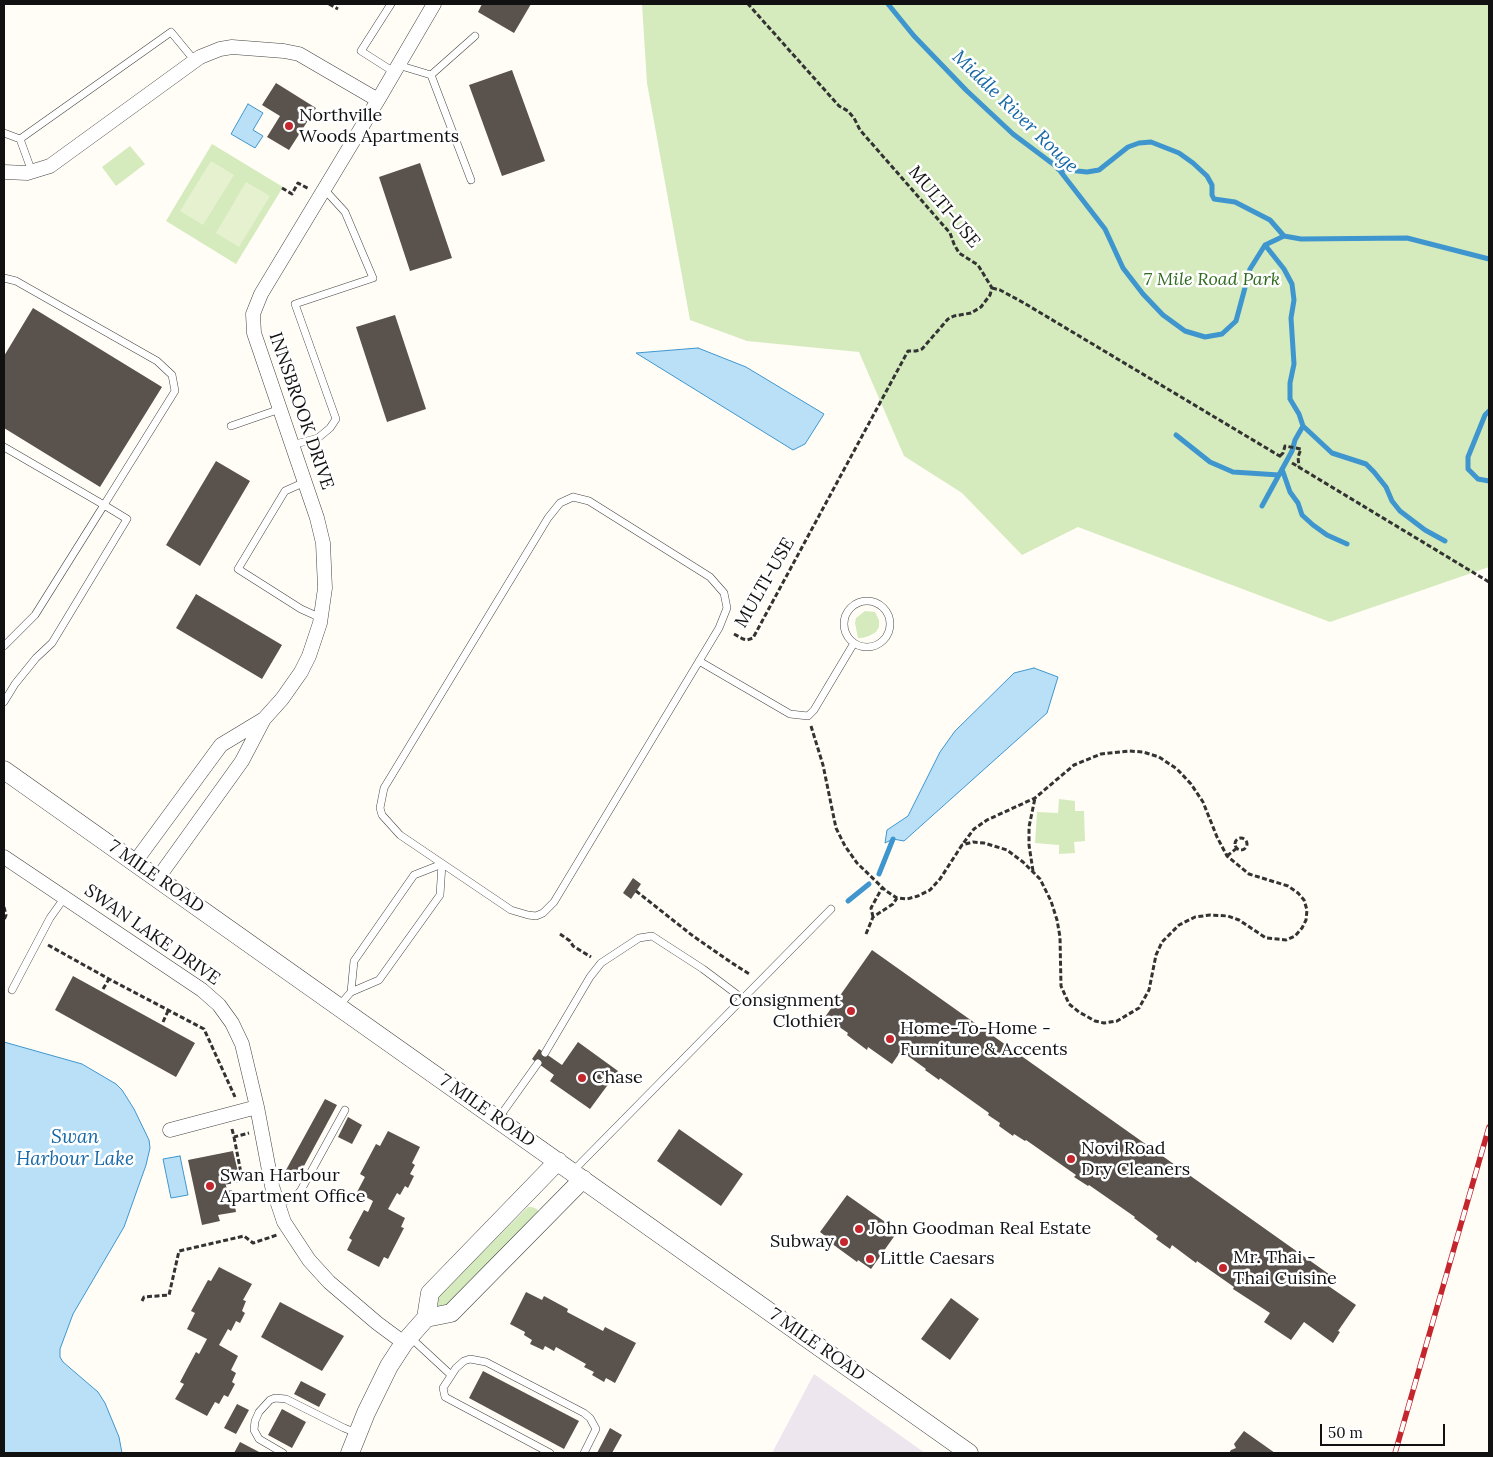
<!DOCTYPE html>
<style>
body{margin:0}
#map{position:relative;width:1493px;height:1457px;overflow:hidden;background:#fffdf5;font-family:Lora,serif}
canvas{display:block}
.frame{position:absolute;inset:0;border:5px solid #111;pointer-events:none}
.scale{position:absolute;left:1320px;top:1424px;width:125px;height:22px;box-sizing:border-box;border:2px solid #111;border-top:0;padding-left:6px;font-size:15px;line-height:18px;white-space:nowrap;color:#111;-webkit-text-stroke:4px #fff;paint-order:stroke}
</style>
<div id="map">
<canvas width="1493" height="1457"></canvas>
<div class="frame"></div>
<div class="scale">50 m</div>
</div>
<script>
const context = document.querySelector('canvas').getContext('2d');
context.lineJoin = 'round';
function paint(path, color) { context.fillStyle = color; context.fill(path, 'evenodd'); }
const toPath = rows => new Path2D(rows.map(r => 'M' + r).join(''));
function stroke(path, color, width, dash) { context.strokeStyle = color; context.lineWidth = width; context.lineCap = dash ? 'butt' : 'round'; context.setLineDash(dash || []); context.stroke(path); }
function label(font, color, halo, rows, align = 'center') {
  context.font = font + ' Lora,serif'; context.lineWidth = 5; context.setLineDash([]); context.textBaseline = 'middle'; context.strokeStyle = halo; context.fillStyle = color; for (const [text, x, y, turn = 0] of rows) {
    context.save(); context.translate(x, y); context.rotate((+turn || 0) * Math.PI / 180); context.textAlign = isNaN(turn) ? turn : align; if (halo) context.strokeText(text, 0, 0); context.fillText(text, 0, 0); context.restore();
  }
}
paint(toPath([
 [814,1374,925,1453,772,1453]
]), '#eee6ef');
paint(toPath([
 [642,4,1489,4,1489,567,1330,622,1078,527,1022,555,962,493,904,456,859,352,747,341,690,320,647,83],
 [212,144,283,187,236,264,166,221],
 [130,146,145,164,116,186,102,167],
 [865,611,875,612,879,620,879,627,876,632,869,636,862,638,858,638,855,623,856,618],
 [1059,799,1075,801,1075,811,1084,811,1085,841,1074,842,1075,853,1059,854,1059,845,1035,843,1037,812,1058,813],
 [528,1207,532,1207,537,1209,539,1213,447,1307,442,1308,438,1306,437,1297]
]), '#d5ebbd');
paint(toPath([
 [211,161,234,175,203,225,180,211],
 [246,182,270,196,239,247,216,233]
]), '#e6f2cf');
const water = toPath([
 [248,104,263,113,253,130,263,136,255,148,231,134,248,104],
 [698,348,746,367,824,414,805,444,793,450,636,353,698,348],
 [1034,668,1058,677,1047,713,904,841,893,839,885,843,887,830,908,816,940,752,955,731,1014,673,1034,668],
 [4,1042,82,1064,116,1084,122,1090,134,1109,149,1140,150,1148,146,1165,124,1227,73,1314,60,1349,60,1357,63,1362,98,1392,105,1403,119,1437,122,1453,4,1453,4,1042],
 [180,1156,188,1195,171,1198,163,1159,180,1156]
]);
paint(water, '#b9e0f7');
stroke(water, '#3f96cf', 1);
stroke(toPath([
 [888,4,914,36,966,90,1013,134,1057,167,1105,229,1123,268,1143,294,1163,315,1185,331,1205,337,1222,334,1236,321,1250,269,1265,245,1284,236,1301,239,1407,238,1489,259],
 [1058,169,1087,172,1099,170,1128,147,1139,143,1151,142,1179,153,1193,163,1207,176,1212,185,1212,195,1214,199,1235,202,1270,220,1284,236],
 [1489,411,1485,415,1468,457,1468,469,1478,479,1489,481],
 [1303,426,1332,453,1366,464,1374,472,1386,487,1392,501,1400,511,1425,530,1445,541],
 [1176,435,1210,462,1233,472,1279,475],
 [1282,469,1290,492,1298,503,1302,515,1313,525,1327,535,1347,544],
 [1262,506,1292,451,1295,440,1303,426,1299,414,1290,399,1290,383,1294,364,1291,318,1294,300,1292,284,1284,269,1265,245],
 [879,874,893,839],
 [848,901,869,884]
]), '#3f96cf', 5);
paint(toPath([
 [482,4,531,4,514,33,478,12],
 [512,70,545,161,502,176,469,85],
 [276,83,316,108,289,150,267,137,280,116,262,105],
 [420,163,452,258,410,271,379,177],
 [33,308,162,387,100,487,4,428,4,356],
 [395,315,426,409,387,422,356,327],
 [216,461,250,481,200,566,166,545],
 [196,594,282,645,262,679,176,628],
 [633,878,641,884,631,899,623,893],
 [872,950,1333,1277,1327,1285,1356,1305,1338,1331,1340,1332,1333,1343,1304,1322,1291,1340,1264,1322,1270,1313,1233,1289,1234,1287,1197,1261,1196,1263,1172,1245,1170,1249,1156,1239,1158,1236,1134,1218,1135,1217,1089,1185,1088,1186,1074,1177,1076,1175,1026,1140,1025,1141,1014,1134,1013,1136,999,1126,1000,1123,988,1115,989,1113,940,1078,939,1080,925,1070,926,1069,901,1051,892,1064,868,1047,867,1050,847,1035,848,1033,825,1017],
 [73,976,195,1043,176,1077,55,1010],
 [578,1042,618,1071,590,1109,550,1081,554,1075,532,1059,539,1049,562,1065],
 [325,1099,337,1105,298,1177,286,1170],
 [348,1117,362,1125,352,1144,338,1137],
 [679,1129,743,1174,721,1206,657,1161],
 [388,1131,420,1147,412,1163,415,1165,410,1174,414,1176,408,1188,405,1186,400,1195,397,1193,388,1209,405,1218,401,1227,404,1228,388,1259,384,1257,379,1267,347,1250,352,1240,349,1238,364,1210,368,1212,373,1201,357,1192,365,1177,360,1174,376,1144,380,1146],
 [233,1151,238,1172,224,1175,227,1191,232,1190,236,1212,218,1215,220,1221,202,1225,188,1160],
 [847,1195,898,1231,871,1269,858,1260,857,1262,831,1243,833,1242,820,1232],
 [219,1267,252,1284,243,1300,246,1301,242,1311,245,1313,240,1323,236,1321,231,1331,228,1329,219,1345,238,1356,231,1370,236,1373,232,1382,235,1384,228,1397,224,1395,219,1404,215,1402,207,1416,175,1399,184,1384,180,1382,196,1352,199,1354,207,1339,187,1329,195,1313,191,1311,208,1280,211,1281],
 [526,1292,542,1300,544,1296,568,1309,567,1312,603,1331,605,1327,636,1343,615,1383,606,1378,604,1382,592,1375,594,1372,584,1367,586,1364,556,1347,554,1351,545,1346,543,1350,530,1344,532,1340,524,1335,525,1332,510,1324],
 [951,1298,979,1319,950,1360,921,1339],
 [280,1302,344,1336,322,1371,261,1337],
 [483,1371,579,1421,564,1449,469,1398],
 [301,1381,326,1394,319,1407,294,1394],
 [237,1404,249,1410,236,1434,224,1428],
 [282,1409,306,1422,292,1448,268,1435],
 [610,1428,622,1435,612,1453,597,1453],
 [1244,1431,1275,1453,1229,1453,1231,1450,1236,1448,1234,1444],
 [240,1442,261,1453,234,1453]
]), '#5a524d');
const service = toPath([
 [391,4,361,51,394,72],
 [398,65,431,75,475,36],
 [431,75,471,180],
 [4,133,20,139],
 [32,172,20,139,171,32,195,61],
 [4,278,16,281,157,361,172,375,175,391,104,505,127,519,52,643,36,658,15,684,4,702],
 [231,426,280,409],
 [292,445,318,438,330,428,336,419,295,304,373,278,345,212,324,189],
 [4,447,104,505,35,615,4,646],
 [305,482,285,491,238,569,301,609,321,618],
 [573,497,589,501,710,577,724,593,727,608,719,628,554,902,543,913,536,916,528,915,511,910,400,835,382,815,380,808,384,788,548,518,560,503,573,497],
 '844 624a23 23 0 1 1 46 0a23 23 0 1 1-46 0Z',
 [699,661,790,714,808,716,814,710,854,643],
 [12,990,50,918,65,897],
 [338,1007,351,992,379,980,440,895,442,864,414,875,354,961,351,992],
 [545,1053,590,977,601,963,639,938,652,936,703,969,743,999],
 [498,1119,538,1063],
 [573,1171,831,909],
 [278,1204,295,1197,301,1190,345,1110],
 [411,1338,451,1375],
 [283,1453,259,1439,254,1430,255,1421,259,1412,270,1400,275,1398,286,1399,344,1428,357,1433],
 [550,1453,445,1397,443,1388,456,1368,464,1361,470,1359,486,1362,584,1413,590,1418,596,1429,584,1453]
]);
const minor = toPath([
 [4,172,27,173,50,166,200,57,220,49,232,47,284,51,299,54,378,100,434,4],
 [4,857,202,990,219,1005,232,1023,242,1044,257,1107,272,1186,284,1222,309,1260,329,1282,377,1323,404,1343],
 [135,862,221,745,264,719],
 [158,878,242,761,264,719,282,699,301,672,309,656,320,623,325,588,323,543,317,518,254,333,253,314,261,294,378,100],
 [170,1130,257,1107]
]);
const tertiary = toPath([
 [4,770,969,1453],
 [426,1318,451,1313,583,1179],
 [350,1453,366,1413,389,1366,404,1343,426,1318,430,1293,558,1161]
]);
stroke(service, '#444', 8);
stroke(minor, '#444', 15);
stroke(tertiary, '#444', 19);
stroke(toPath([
 [329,4,338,9],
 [282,188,292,194,298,183,309,189],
 [992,288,1000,290,1024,303,1283,458],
 [1280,456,1283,453,1285,446,1301,449,1298,457,1299,467],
 [1292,463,1489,582],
 [734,634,743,639,747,640,753,638,908,351,916,351,922,349,948,319,954,316,971,313,981,307,990,295,992,288,978,265,959,253,954,244,950,233,860,130,854,118,848,111,839,106,748,4],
 [811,726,823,765,836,828,845,846,857,863,886,891,897,898,907,899,918,896,930,890,940,879,962,845,974,829,987,820,1035,798,1074,765,1101,754,1129,751,1143,752,1159,757,1177,769,1191,784,1203,802,1217,837,1227,856,1249,874,1288,886,1298,893,1304,900,1307,910,1306,920,1302,928,1295,936,1286,940,1266,938,1239,920,1228,916,1210,915,1195,917,1179,925,1162,942,1156,955,1149,990,1139,1008,1117,1021,1104,1023,1095,1021,1079,1012,1069,1004,1061,986,1060,937,1057,920,1051,901,1040,879,1023,862,1007,850,984,843,973,842,962,845],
 '1235 844a6 6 0 1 1 12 0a6 6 0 1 1-12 0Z',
 [1227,856,1237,848],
 [1033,871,1029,845,1029,827,1035,798],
 [636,891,693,936,732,963,751,975],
 [4,907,6,915,4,920],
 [873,917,871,908,882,888],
 [560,934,570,941,573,946,591,957],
 [866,934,873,917,893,904,897,898],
 [48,945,109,979,204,1029,235,1097],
 [103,989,109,979],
 [163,1022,168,1011],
 [232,1129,234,1137,249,1133],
 [234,1137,241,1173,237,1176,238,1180],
 [226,1183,255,1177],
 [142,1301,144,1297,169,1295,179,1251,244,1236,253,1243,277,1235]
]), '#333', 3, [5, 2.5]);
stroke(service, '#fff', 7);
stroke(minor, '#fff', 14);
stroke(tertiary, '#fff', 18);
const rail = toPath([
 [1395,1453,1489,1127]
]);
stroke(rail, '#c4262e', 5.5);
stroke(rail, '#fff', 4, [11]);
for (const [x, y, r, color] of [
 [289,126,5,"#c4262e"],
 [851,1011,5,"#c4262e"],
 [890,1039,5,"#c4262e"],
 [582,1078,5,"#c4262e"],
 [1071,1159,5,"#c4262e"],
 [210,1186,5,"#c4262e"],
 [859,1229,5,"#c4262e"],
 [844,1242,5,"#c4262e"],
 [870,1259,5,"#c4262e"],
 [1223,1268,5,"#c4262e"]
]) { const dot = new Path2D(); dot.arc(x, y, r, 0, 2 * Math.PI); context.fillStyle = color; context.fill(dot); stroke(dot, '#fff', 2); }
label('18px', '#111', '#fff', [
 ["Northville",299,116],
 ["Woods Apartments",299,137],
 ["Consignment",841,1001,"right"],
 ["Clothier",841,1022,"right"],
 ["Home-To-Home -",900,1029],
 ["Furniture & Accents",900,1050],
 ["Chase",592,1078],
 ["Novi Road",1081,1149],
 ["Dry Cleaners",1081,1170],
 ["Swan Harbour",220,1176],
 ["Apartment Office",220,1197],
 ["John Goodman Real Estate",869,1229],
 ["Subway",834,1242,"right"],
 ["Mr. Thai -",1233,1258],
 ["Thai Cuisine",1233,1279],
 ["Little Caesars",880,1259]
], 'left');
label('18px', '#111', '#fff', [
 ["MULTI-USE",944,207,50],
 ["INNSBROOK DRIVE",301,411,71],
 ["MULTI-USE",765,583,-60],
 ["7 MILE ROAD",156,877,35],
 ["SWAN LAKE DRIVE",152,935,35],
 ["7 MILE ROAD",487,1111,35],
 ["7 MILE ROAD",817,1345,35]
]);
label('italic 18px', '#2f6b1f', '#fff', [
 ["7 Mile Road Park",1212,280]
]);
label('italic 19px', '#1768a6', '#fff', [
 ["Middle River Rouge",1015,112,44],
 ["Swan",75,1138],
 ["Harbour Lake",75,1160]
]);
</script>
